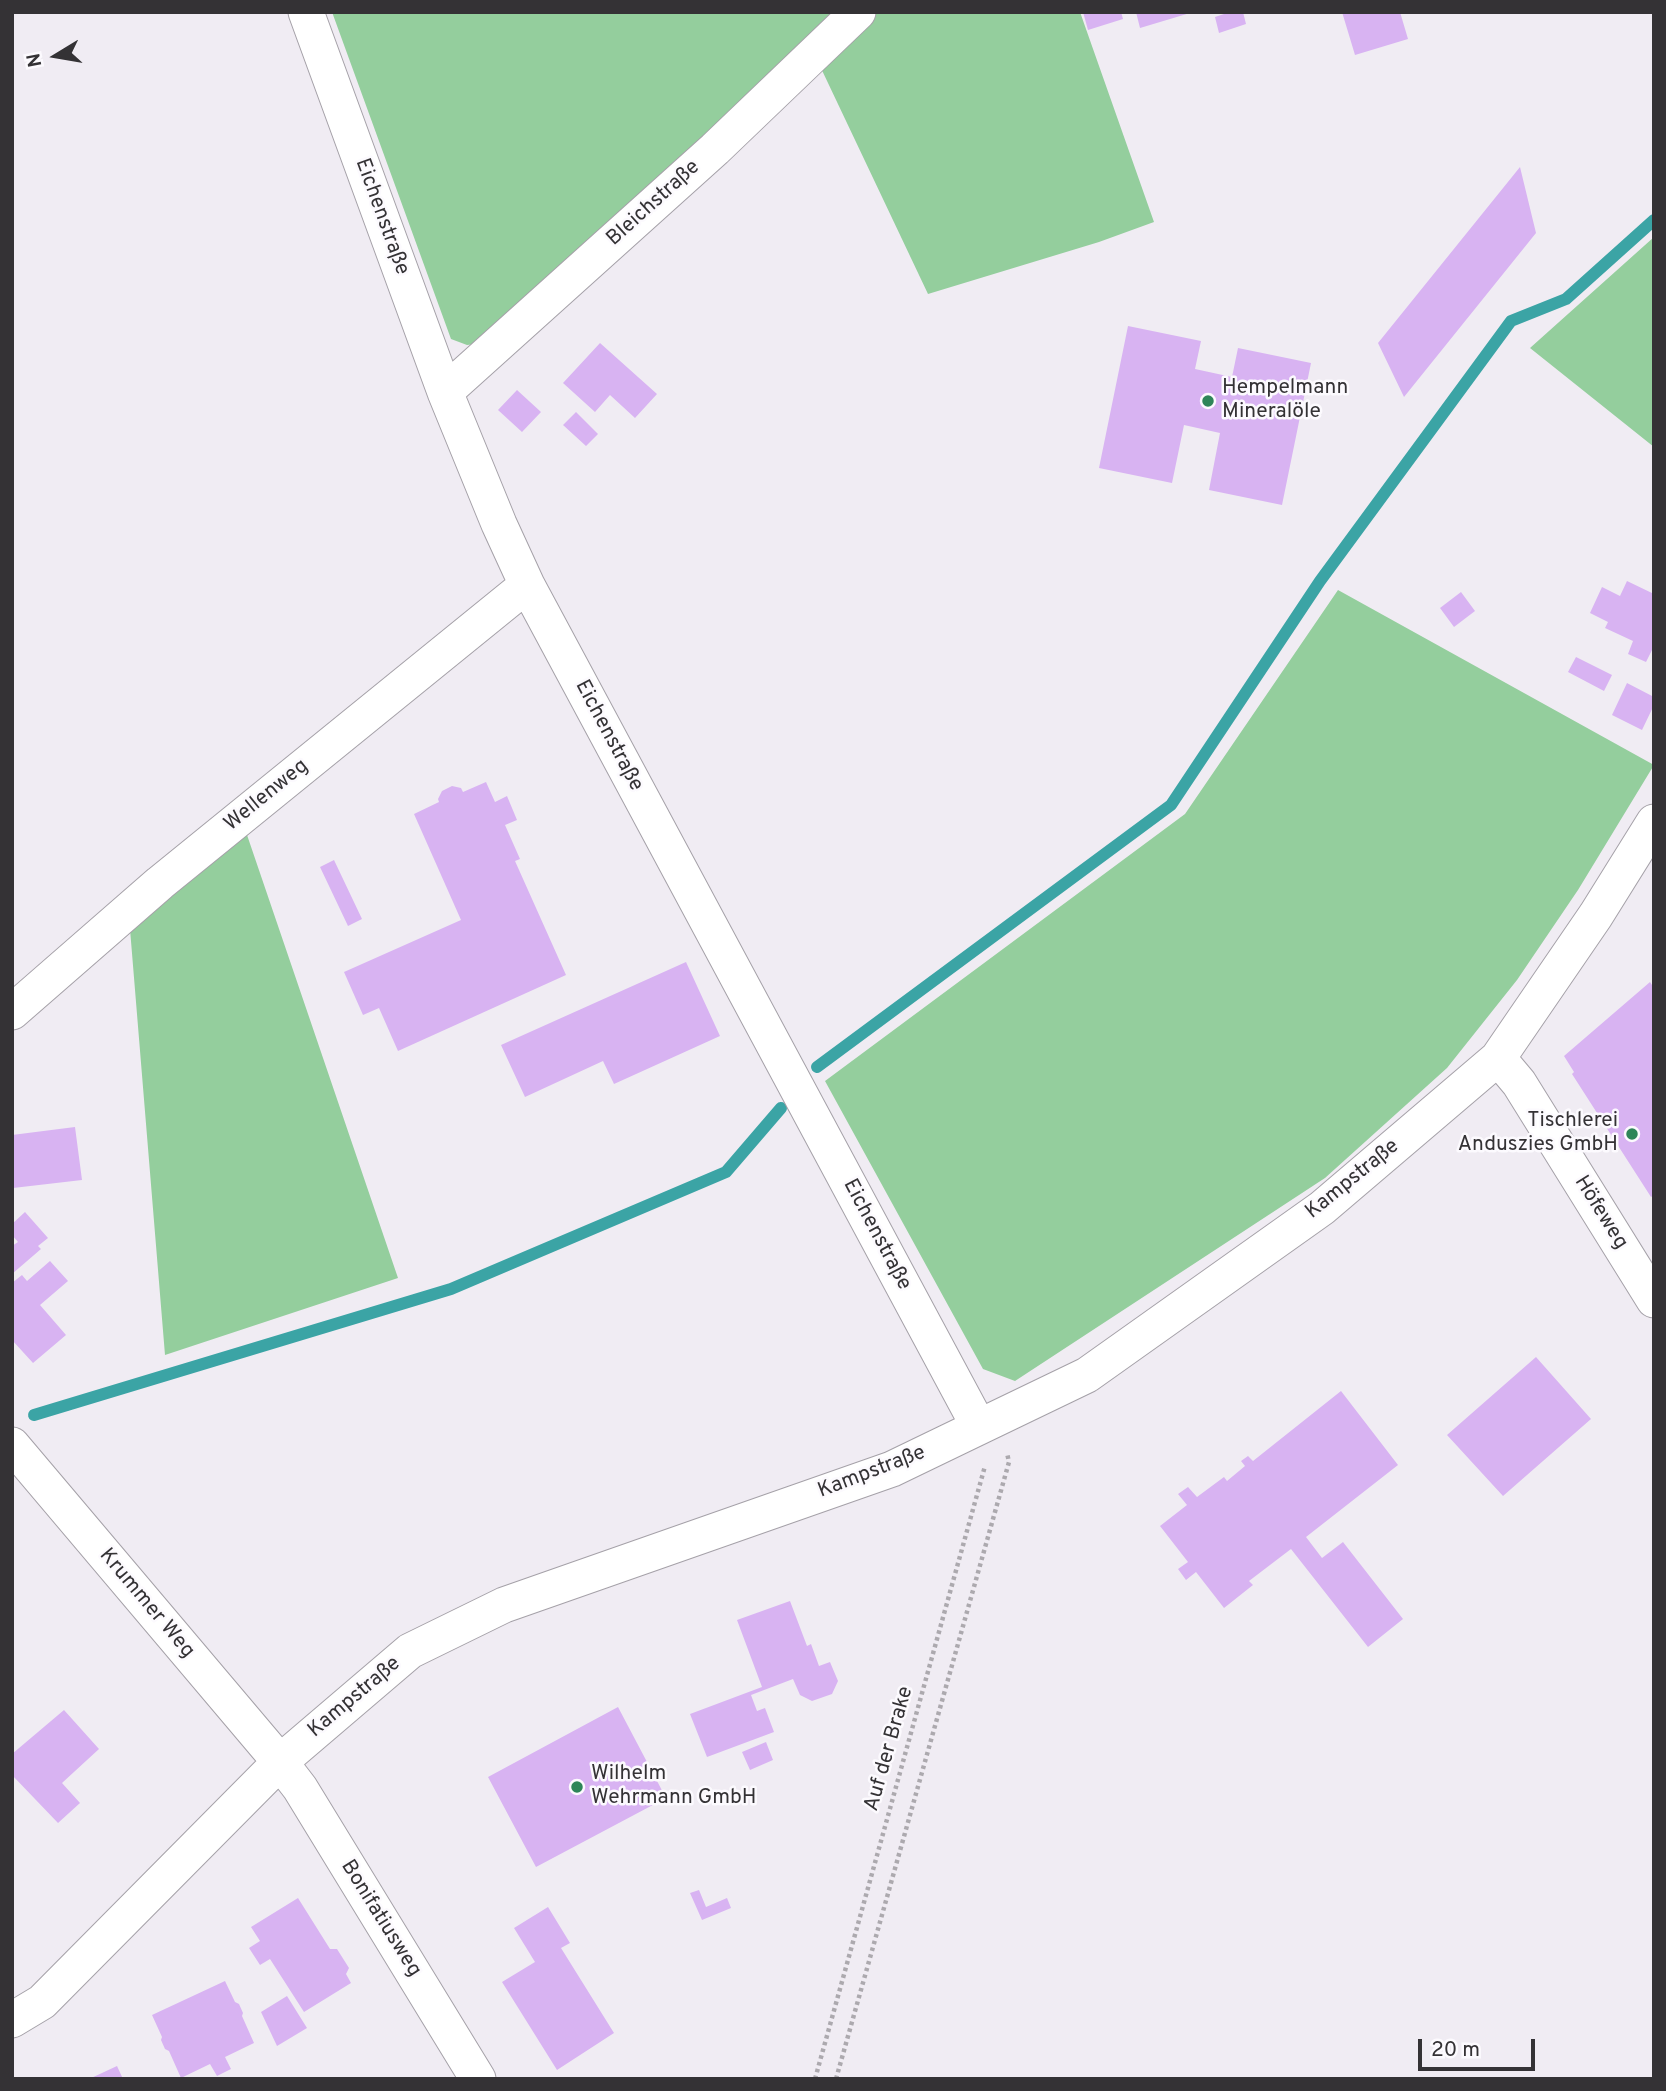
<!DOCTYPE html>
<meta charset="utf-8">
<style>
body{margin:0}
#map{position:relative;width:1666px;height:2091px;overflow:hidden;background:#f0ecf3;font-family:Overpass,sans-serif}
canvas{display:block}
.frame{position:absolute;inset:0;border:14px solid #343235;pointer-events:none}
.north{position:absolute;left:21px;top:21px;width:70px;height:70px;-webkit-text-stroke:5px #fcfafe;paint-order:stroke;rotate:259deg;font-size:19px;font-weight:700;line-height:28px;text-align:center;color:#343235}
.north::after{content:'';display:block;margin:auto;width:24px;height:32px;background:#343235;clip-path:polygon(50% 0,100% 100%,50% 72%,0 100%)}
.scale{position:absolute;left:1418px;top:2039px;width:117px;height:32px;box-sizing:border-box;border:4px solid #343235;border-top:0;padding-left:9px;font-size:21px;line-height:24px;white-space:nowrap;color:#343235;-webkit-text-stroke:5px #fcfafe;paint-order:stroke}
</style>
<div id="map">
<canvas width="1666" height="2091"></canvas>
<div class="frame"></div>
<div class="north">N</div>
<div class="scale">20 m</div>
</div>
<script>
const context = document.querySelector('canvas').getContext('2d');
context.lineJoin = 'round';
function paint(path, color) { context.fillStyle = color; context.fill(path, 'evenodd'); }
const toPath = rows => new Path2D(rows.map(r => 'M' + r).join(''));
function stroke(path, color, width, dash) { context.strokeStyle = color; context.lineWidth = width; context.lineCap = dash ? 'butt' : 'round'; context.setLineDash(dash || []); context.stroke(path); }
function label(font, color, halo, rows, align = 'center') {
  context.font = font + ' Overpass,sans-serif'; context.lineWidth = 5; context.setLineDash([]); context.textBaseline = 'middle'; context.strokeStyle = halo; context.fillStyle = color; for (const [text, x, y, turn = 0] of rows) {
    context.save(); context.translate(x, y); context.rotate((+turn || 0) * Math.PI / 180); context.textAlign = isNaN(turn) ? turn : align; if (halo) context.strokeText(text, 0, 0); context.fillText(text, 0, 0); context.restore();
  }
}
paint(toPath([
 [332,12,849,12,485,343,467,345,451,339],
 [869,12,1080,12,1154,222,1099,242,928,294,819,64],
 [1654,237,1654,447,1530,348],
 [1338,590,1654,765,1578,890,1517,980,1447,1068,1325,1178,1015,1381,983,1369,825,1081,1185,814],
 [246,832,398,1278,165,1355,130,929]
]), '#94ce9d');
stroke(toPath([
 [817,1067,1171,805,1320,581,1511,321,1566,299,1654,220],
 [34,1415,451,1289,726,1172,781,1108]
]), '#3ba4a5', 12);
paint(toPath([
 [1083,12,1121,12,1123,19,1088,30],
 [1136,12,1190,12,1190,13,1140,28],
 [1230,12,1243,12,1246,24,1219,33,1215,17],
 [1342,12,1400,12,1408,39,1355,55],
 [1520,167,1536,233,1404,397,1378,343],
 [1128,326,1201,341,1195,369,1232,377,1238,348,1311,363,1282,505,1209,490,1220,433,1184,425,1172,483,1099,468],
 [600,343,657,394,635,418,610,395,595,412,563,383],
 [517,390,541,412,522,432,498,410],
 [576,412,598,434,586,446,563,425],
 [1627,581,1654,594,1654,651,1652,650,1646,662,1628,654,1633,641,1605,628,1608,622,1590,613,1602,587,1620,596],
 [1461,592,1475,611,1454,627,1440,608],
 [1576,657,1612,675,1604,691,1568,672],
 [1627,683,1654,697,1654,705,1642,730,1612,715],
 [486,782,495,802,507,796,517,820,505,825,520,859,515,861,566,975,398,1051,379,1008,363,1015,344,972,461,920,414,814,439,802,438,799,442,791,452,786,461,788,463,792],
 [334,860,362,919,348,926,320,867],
 [686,962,720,1036,614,1084,603,1061,525,1097,501,1045],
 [1650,982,1654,988,1654,1195,1651,1197,1572,1074,1574,1072,1564,1056],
 [75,1127,82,1180,13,1188,12,1135],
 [25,1212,48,1238,38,1246,41,1249,12,1274,12,1246,18,1242,12,1235,12,1224],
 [50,1261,68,1281,40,1305,66,1335,33,1363,12,1340,12,1283,22,1275,27,1281],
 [1536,1357,1591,1419,1503,1496,1447,1435],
 [1341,1391,1398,1465,1306,1537,1322,1558,1343,1542,1403,1619,1368,1647,1291,1549,1249,1581,1253,1585,1224,1608,1196,1572,1186,1580,1178,1569,1188,1562,1160,1526,1187,1505,1178,1494,1188,1487,1197,1497,1224,1477,1227,1481,1245,1466,1241,1461,1248,1456,1253,1461],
 [790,1601,807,1646,811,1644,819,1666,830,1662,838,1681,832,1694,812,1701,800,1695,793,1679,751,1695,757,1711,765,1708,774,1732,707,1757,690,1714,762,1687,737,1620],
 [618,1707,666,1798,536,1867,488,1777],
 [64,1710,99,1749,62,1783,80,1803,58,1823,12,1775,12,1754],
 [766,1742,773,1760,750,1770,742,1752],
 [699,1890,706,1907,727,1898,731,1908,702,1920,690,1893],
 [298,1898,330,1949,337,1949,349,1968,346,1974,351,1983,304,2012,270,1959,260,1965,249,1948,260,1941,251,1927],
 [548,1907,570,1943,561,1948,614,2033,557,2070,502,1982,535,1962,514,1928],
 [225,1981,235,2002,239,2004,243,2013,242,2016,254,2043,225,2057,231,2069,217,2076,210,2064,181,2078,169,2051,165,2049,161,2040,162,2037,152,2015],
 [287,1996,307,2028,277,2046,261,2012],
 [117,2066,123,2079,89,2079]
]), '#d8b3f2');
const minor = toPath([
 [306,12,445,392,499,524,527,585,979,1427],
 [445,392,715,149,858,12],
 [12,1012,160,883,527,585],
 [1498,1058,1519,1083,1654,1300],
 [12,1445,280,1762,300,1788,478,2079],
 [12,2020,42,2002,280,1762,410,1651,504,1605,892,1469,979,1427,1087,1375,1322,1208,1498,1058,1596,915,1654,822]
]);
stroke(minor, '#a5a1a8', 37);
stroke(toPath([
 [815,2079,985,1466],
 [836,2079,1009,1462,1007,1453]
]), '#aca9ae', 4.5, [3.5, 3.5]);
stroke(minor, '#fff', 35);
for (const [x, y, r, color] of [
 [1208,401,7,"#2e8559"],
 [1632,1134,7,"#2e8559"],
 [577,1787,7,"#2e8559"]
]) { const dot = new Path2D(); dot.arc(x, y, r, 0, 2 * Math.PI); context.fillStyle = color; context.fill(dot); stroke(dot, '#fcfafe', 2.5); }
label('21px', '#343235', '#fcfafe', [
 ["Bleichstraße",654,204,-42],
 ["Eichenstraße",381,217,70],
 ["Eichenstraße",608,736,62],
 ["Wellenweg",267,796,-39],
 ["Kampstraße",1353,1180,-39],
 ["Höfeweg",1600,1213,58],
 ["Eichenstraße",876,1235,62],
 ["Kampstraße",872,1473,-21],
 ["Krummer Weg",146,1604,50],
 ["Kampstraße",355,1698,-40],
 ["Auf der Brake",890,1749,-74],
 ["Bonifatiusweg",380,1919,58]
]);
label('21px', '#343235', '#fcfafe', [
 ["Hempelmann",1222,389],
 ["Mineralöle",1222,413],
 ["Tischlerei",1618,1122,"right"],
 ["Anduszies GmbH",1618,1146,"right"],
 ["Wilhelm",591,1775],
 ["Wehrmann GmbH",591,1799]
], 'left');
</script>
